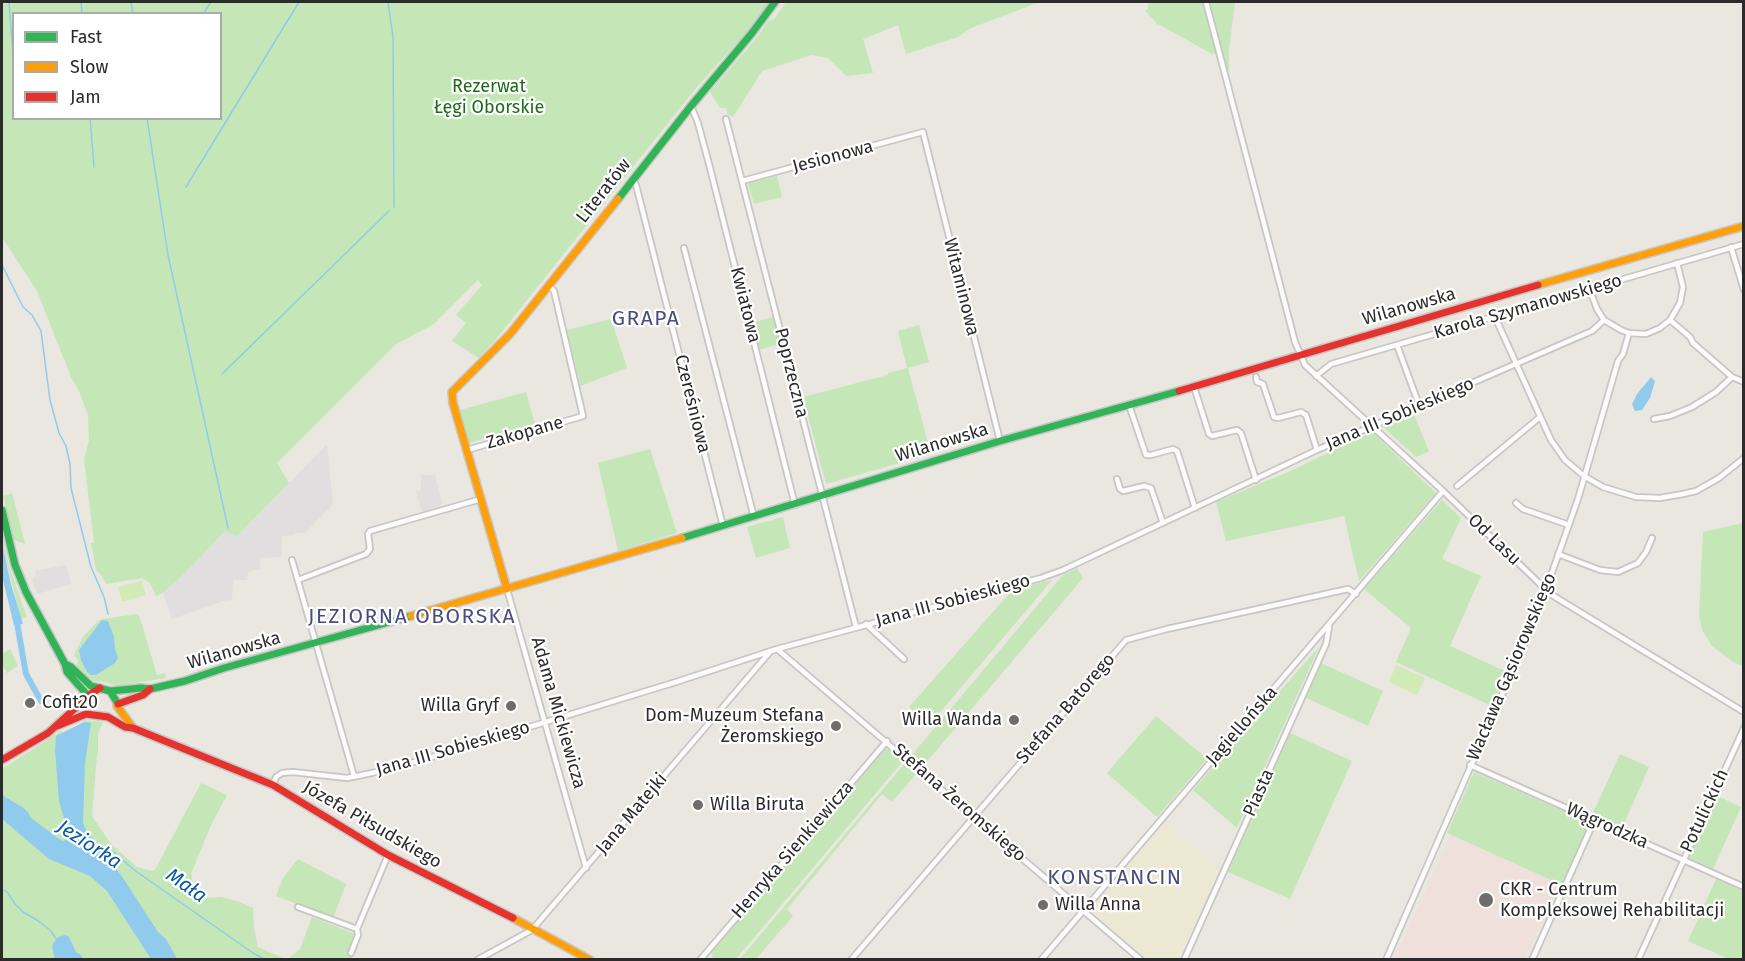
<!DOCTYPE html>
<meta charset="utf-8">
<style>
body{margin:0}
#map{position:relative;width:1745px;height:961px;overflow:hidden;background:#e9e7e0;font-family:"Fira Sans",sans-serif}
canvas{display:block}
.frame{position:absolute;inset:0;border:3px solid #2b2b2b;pointer-events:none}
.legend{position:absolute;left:12px;top:12px;width:210px;height:108px;box-sizing:border-box;background:#fff;border:2px solid #aaa;margin:0;padding:8px 10px;list-style:none;font-size:18px;color:#2b2b2b}
.legend li{display:flex;align-items:center;gap:12px;height:30px}
.legend b{width:30px;border:2px solid #aaa}
</style>
<div id="map">
<canvas width="1745" height="961"></canvas>
<div class="frame"></div>
<ul class="legend">
<li><b style="height:8px;background:#30b455"></b>Fast</li>
<li><b style="height:8px;background:#ff9f0a"></b>Slow</li>
<li><b style="height:8px;background:#e5322d"></b>Jam</li>
</ul>
</div>
<script>
const context = document.querySelector('canvas').getContext('2d');
context.lineJoin = 'round';
function paint(path, color) { context.fillStyle = color; context.fill(path, 'evenodd'); }
const toPath = rows => new Path2D(rows.map(r => 'M' + r).join(''));
function stroke(path, color, width, dash) { context.strokeStyle = color; context.lineWidth = width; context.lineCap = dash ? 'butt' : 'round'; context.setLineDash(dash || []); context.stroke(path); }
function label(font, color, halo, rows, align = 'center') {
  context.font = font + ' "Fira Sans",sans-serif'; context.lineWidth = 4.5; context.setLineDash([]); context.textBaseline = 'middle'; context.strokeStyle = halo; context.fillStyle = color; for (const [text, x, y, turn = 0] of rows) {
    context.save(); context.translate(x, y); context.rotate((+turn || 0) * Math.PI / 180); context.textAlign = isNaN(turn) ? turn : align; if (halo) context.strokeText(text, 0, 0); context.fillText(text, 0, 0); context.restore();
  }
}
paint(toPath([
 [327,444,333,504,305,533,294,533,294,535,282,536,281,557,260,558,260,569,248,572,247,580,233,580,232,600,223,601,172,619,163,593,187,571,225,530,237,536],
 [421,475,435,475,442,503,440,506,424,512,421,510,416,491,421,490],
 [66,565,71,584,37,594,32,579,36,576,35,571]
]), '#e0dedf');
paint(toPath([
 [1165,822,1219,869,1179,959,1148,959,1090,910]
]), '#ede8d4');
paint(toPath([
 [1451,835,1559,884,1525,959,1394,960]
]), '#efe0dc');
paint(toPath([
 [2,2,774,2,696,88,496,339,479,358,452,341,466,323,456,315,482,285,478,280,434,324,396,344,277,463,289,483,237,536,225,531,187,571,163,593,156,596,150,583,142,578,106,584,102,576,96,570,91,543,94,543,84,459,89,440,88,415,79,391,71,377,37,291,2,237],
 [14,14,220,14,220,118,14,118],
 [786,2,1040,2,971,28,958,37,906,54,898,25,863,39,873,73,846,76,828,58,812,55,762,71,733,117,728,115,726,108,720,108,710,92,759,35,768,21,774,19],
 [1148,2,1235,2,1229,50,1229,72,1213,52,1212,54,1160,25,1156,24,1155,21,1145,11,1148,9],
 [777,176,782,197,754,204,748,183],
 [773,317,780,344,758,350,752,323],
 [611,319,627,368,580,386,567,330],
 [919,325,929,362,908,368,931,454,826,484,803,397,888,375,888,373,907,368,898,331],
 [526,392,535,424,469,443,460,410],
 [1413,412,1429,451,1416,457,1382,426],
 [1372,432,1436,493,1359,581,1344,516,1226,541,1216,502,1286,473],
 [650,449,677,533,618,551,598,463],
 [12,493,25,544,14,540,3,496],
 [1442,500,1461,518,1442,559,1481,576,1450,646,1507,672,1492,706,1396,662,1411,628,1364,589],
 [783,517,790,548,756,558,747,527],
 [1743,523,1743,666,1733,662,1712,646,1702,630,1699,615,1703,532],
 [2,533,9,566,27,617,21,619,2,543],
 [1077,568,1083,578,923,766,912,755,1062,576],
 [1052,580,953,697,928,727,909,707,1008,595,1007,591],
 [137,614,140,618,157,675,165,673,166,678,116,686,105,682,94,681,82,672,77,665,78,661,74,655,83,637,98,621,103,619],
 [1319,647,1237,828,1193,790],
 [10,649,18,666,7,673,2,665,2,654],
 [1321,663,1383,691,1368,726,1306,698],
 [1156,716,1207,759,1157,817,1107,773],
 [83,720,103,722,98,734,98,753,97,755,92,816,111,844,137,867,153,871,156,868,201,783,227,795,211,825,191,874,195,891,205,898,221,897,237,901,253,908,254,928,258,947,285,959,2,959,2,769,61,731,65,733,84,722],
 [1290,733,1352,761,1290,899,1228,872],
 [886,749,891,750,903,761,736,959,709,960,713,955,710,952,821,823,823,825,831,816,829,813,834,807,837,810,845,801,842,798,882,751],
 [1620,754,1649,767,1622,828,1592,815],
 [905,763,917,773,892,802,882,794,787,909,793,916,756,959,740,959],
 [1474,772,1590,823,1562,885,1447,833],
 [1717,796,1741,807,1713,869,1689,858],
 [298,859,346,884,333,918,276,896,283,878],
 [1716,879,1743,891,1743,959,1729,959,1688,941],
 [312,917,355,934,348,951,353,959,287,960,300,949]
]), '#c5e6b7');
paint(toPath([
 [142,581,146,595,122,602,118,587],
 [1396,665,1425,678,1417,695,1389,682]
]), '#d0ebb5');
paint(toPath([
 [1651,377,1655,381,1650,398,1642,410,1635,411,1632,404,1637,394],
 [2,543,11,584,23,624,14,625,2,576],
 [102,620,108,621,114,637,115,649,118,658,115,663,96,675,91,675,87,672,81,660,79,650],
 [84,722,91,723,85,763,83,823,87,832,102,849,123,878,158,932,166,939,177,959,151,959,107,891,90,876,49,859,2,819,2,795,22,807,28,812,31,818,59,839,63,841,68,839,69,835,59,801,55,751,56,736],
 [65,935,69,937,76,952,81,955,83,959,55,959,52,947,53,944,58,937]
]), '#90cbee');
stroke(toPath([
 [9,2,14,69],
 [81,2,82,14],
 [131,2,133,14],
 [388,2,393,37,394,207],
 [203,14,211,2],
 [90,118,94,167],
 [147,118,168,255,228,528],
 [186,187,299,2],
 [2,265,23,307,32,315,41,331,50,400,59,433,66,446,70,464,71,488,91,567,104,597,108,614],
 [222,374,389,211],
 [106,856,112,851,137,872,253,953,266,960],
 [2,889,8,893,15,904,23,912,37,920,50,930,57,940]
]), '#90cbee', 1.5);
stroke(toPath([
 [16,617,26,674,41,701]
]), '#90cbee', 6);
const street = toPath([
 [1206,2,1295,342,1305,365,1443,491,1538,582,1547,592,1744,712],
 [691,106,698,123,709,164,795,505],
 [726,119,856,627],
 [633,179,636,185,723,526],
 [742,181,923,132,1000,441],
 [1731,247,1744,290],
 [684,248,754,517],
 [1589,288,1597,309,1604,320,1621,330,1629,333,1646,334,1660,328,1670,320,1680,303,1683,287,1677,263],
 [1495,317,1551,440,1565,460,1584,476,1603,487,1636,497,1660,498,1683,494,1696,491,1719,478,1744,458],
 [1670,320,1690,337,1693,343,1732,377,1744,382],
 [1397,345,1419,405],
 [1316,376,1331,364,1744,244],
 [1256,377,1257,382,1263,384,1274,417,1278,418,1301,412,1306,415,1317,450],
 [1194,387,1209,434,1212,436,1237,430,1241,433,1256,480],
 [1129,405,1146,455,1151,455,1173,449,1177,451,1195,508],
 [1654,419,1670,416,1692,407,1716,392,1732,377],
 [467,450,583,416,554,291,549,285],
 [1117,479,1120,489,1123,491,1144,486,1151,488,1163,523],
 [1457,486,1540,417],
 [1516,503,1523,509,1569,525],
 [1558,554,1600,570,1618,572,1638,563,1646,552,1652,538],
 [292,560,354,776],
 [298,580,366,554,370,549,368,534,370,531,481,499],
 [507,589,586,868],
 [866,624,904,659],
 [777,649,1141,960],
 [1470,765,1744,887],
 [273,785,276,777,282,773,293,772,347,778,372,773,422,760,676,682,777,649,1041,578,1063,570,1317,450,1592,331,1604,320],
 [298,907,357,929],
 [351,953,358,935,357,929,388,855],
 [477,960,530,931,537,924,769,653],
 [700,960,887,741],
 [851,960,1126,640,1167,629,1348,589,1356,594],
 [1041,960,1443,491],
 [1184,960,1326,644,1329,627],
 [1386,960,1547,592,1549,581,1578,499,1618,361,1623,354,1629,333],
 [1532,960,1594,821],
 [1638,960,1744,728]
]);
const fast = toPath([
 [618,199,691,106,752,33,775,2],
 [2,510,15,565,26,592,65,664,67,672,89,697],
 [682,538,1000,441,1179,391],
 [65,664,71,667,91,686,110,691,118,704],
 [111,691,141,688,150,689,185,681,224,668,411,616]
]);
const slow = toPath([
 [1538,285,1744,226],
 [507,589,453,403,452,392,510,334,618,199],
 [411,616,682,538],
 [117,706,133,728],
 [513,918,590,960]
]);
const jam = toPath([
 [1179,391,1538,285],
 [118,704,143,695,150,689],
 [57,726,86,714,108,717,125,727,133,728,273,785,388,855,513,918],
 [2,760,48,733,92,693,100,688]
]);
stroke(street, '#c6c6c6', 8);
stroke(fast, '#c6c6c6', 10);
stroke(slow, '#c6c6c6', 10);
stroke(jam, '#c6c6c6', 10);
stroke(street, '#fcfbfa', 4.5);
stroke(fast, '#30b455', 7);
stroke(slow, '#ff9f0a', 7);
stroke(jam, '#e5322d', 7);
for (const [x, y, r, color] of [
 [30,703,6,"#6e6d6a"],
 [511,706,6,"#6e6d6a"],
 [1014,720,6,"#6e6d6a"],
 [836,726,6,"#6e6d6a"],
 [698,805,6,"#6e6d6a"],
 [1486,900,8,"#6e6d6a"],
 [1043,905,6,"#6e6d6a"]
]) { const dot = new Path2D(); dot.arc(x, y, r, 0, 2 * Math.PI); context.fillStyle = color; context.fill(dot); stroke(dot, '#fff', 2); }
label('18px', '#1e6c17', '#fff', [
 ["Rezerwat",489,87],
 ["Łęgi Oborskie",489,108]
]);
label('18px', '#2b2b2b', '#fff', [
 ["Jesionowa",833,157,-15],
 ["Literatów",604,191,-52],
 ["Witaminowa",961,287,76],
 ["Kwiatowa",745,305,76],
 ["Wilanowska",1409,307,-16],
 ["Karola Szymanowskiego",1528,307,-16],
 ["Poprzeczna",791,373,76],
 ["Czereśniowa",692,404,76],
 ["Jana III Sobieskiego",1400,414,-23],
 ["Zakopane",525,433,-16],
 ["Wilanowska",942,443,-17],
 ["Od Lasu",1494,540,44],
 ["Jana III Sobieskiego",953,601,-15],
 ["Wilanowska",234,651,-16],
 ["Wacława Gąsiorowskiego",1512,667,-67],
 ["Stefana Batorego",1066,709,-49],
 ["Adama Mickiewicza",558,713,74],
 ["Jagiellońska",1242,726,-49],
 ["Jana III Sobieskiego",453,749,-16],
 ["Piasta",1259,793,-66],
 ["Stefana Żeromskiego",959,803,41],
 ["Potulickich",1705,811,-65],
 ["Jana Matejki",632,814,-50],
 ["Józefa Piłsudskiego",372,825,30],
 ["Wągrodzka",1607,826,24],
 ["Henryka Sienkiewicza",793,850,-49]
]);
label('18px', '#2b2b2b', '#fff', [
 ["Cofit20",42,703],
 ["Willa Gryf",499,706,"right"],
 ["Dom-Muzeum Stefana",824,716,"right"],
 ["Żeromskiego",824,737,"right"],
 ["Willa Wanda",1002,720,"right"],
 ["Willa Biruta",710,805],
 ["CKR - Centrum",1500,890],
 ["Kompleksowej Rehabilitacji",1500,911],
 ["Willa Anna",1055,905]
], 'left');
label('italic 20px', '#075aa2', '#fff', [
 ["Jeziorka",89,845,33],
 ["Mała",186,886,35]
]);
context.letterSpacing = '1.5px';
label('21px', '#494c7e', '#fff', [
 ["GRAPA",646,319],
 ["JEZIORNA OBORSKA",412,617],
 ["KONSTANCIN",1115,878]
]);
context.letterSpacing = '0px';
</script>
